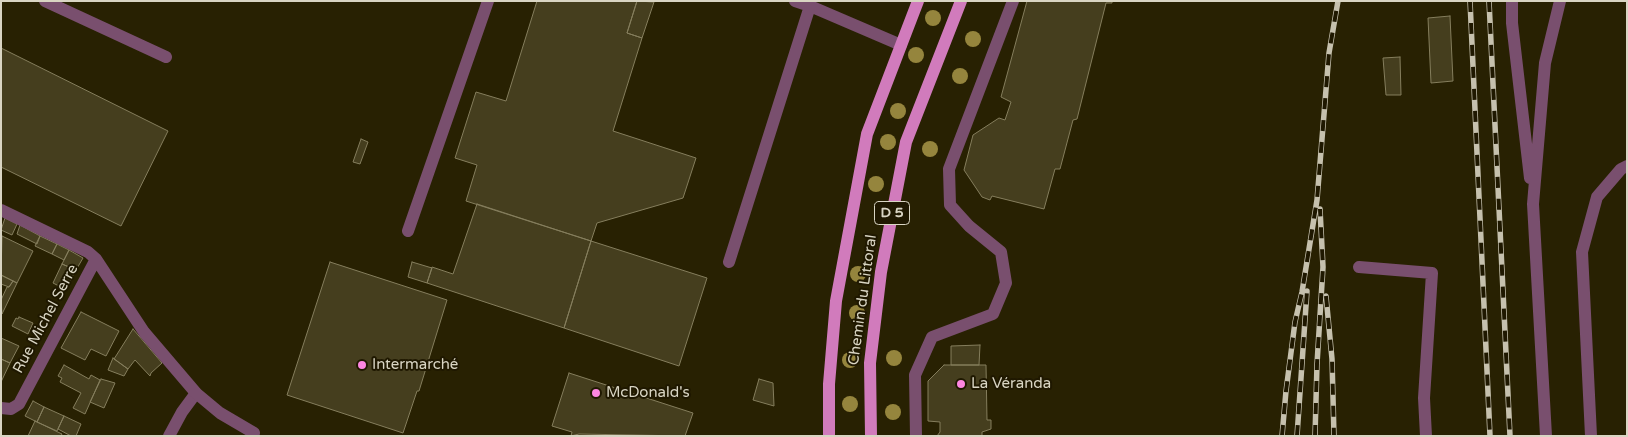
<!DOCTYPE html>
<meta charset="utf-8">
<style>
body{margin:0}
#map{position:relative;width:1628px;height:437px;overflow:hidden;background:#282102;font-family:"Varela Round",sans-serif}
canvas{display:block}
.frame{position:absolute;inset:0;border:2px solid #d9d5c3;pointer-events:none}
</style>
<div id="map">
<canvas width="1628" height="437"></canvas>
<div class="frame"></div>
</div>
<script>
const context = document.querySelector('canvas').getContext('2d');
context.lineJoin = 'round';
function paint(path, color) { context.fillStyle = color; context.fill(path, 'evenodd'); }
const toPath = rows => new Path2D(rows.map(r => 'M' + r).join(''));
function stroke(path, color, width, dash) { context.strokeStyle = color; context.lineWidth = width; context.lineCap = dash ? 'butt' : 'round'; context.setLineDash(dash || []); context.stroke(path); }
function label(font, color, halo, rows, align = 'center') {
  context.font = font + ' "Varela Round",sans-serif'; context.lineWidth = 4; context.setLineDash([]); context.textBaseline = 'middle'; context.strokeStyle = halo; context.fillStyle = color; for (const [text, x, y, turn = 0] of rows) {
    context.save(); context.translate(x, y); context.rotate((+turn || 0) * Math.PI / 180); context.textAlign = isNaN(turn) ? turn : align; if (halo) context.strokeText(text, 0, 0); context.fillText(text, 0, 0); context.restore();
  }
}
const building = toPath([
 [537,1,637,1,627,33,642,38,613,131,696,158,683,198,597,223,591,241,466,201,477,165,455,158,476,92,506,101,537,1],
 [637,1,654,2,642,38,627,33,637,1],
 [1027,1,1112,1,1112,3,1106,3,1077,119,1073,120,1060,169,1055,169,1044,209,992,196,990,200,982,197,964,170,973,135,999,118,1005,120,1011,102,1001,97,1027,1],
 [1450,16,1453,81,1431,83,1428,18,1450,16],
 [1,48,168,131,121,226,1,167,1,48],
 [1400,57,1401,95,1386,95,1383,58,1400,57],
 [361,139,368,142,360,164,353,162,361,139],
 [477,204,591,241,564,328,427,283,432,267,453,274,477,204],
 [5,218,17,224,12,235,1,230,5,218],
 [20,225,40,236,37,244,17,234,20,225],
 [2,236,33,251,17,283,1,275,2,236],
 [40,236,57,244,52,254,35,246,40,236],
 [591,241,707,278,679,366,564,328,591,241],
 [57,244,69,250,64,260,52,254,57,244],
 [69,250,83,258,76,270,62,264,69,250],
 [330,262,447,300,419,391,417,391,403,433,287,395,330,262],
 [412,262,432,268,427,283,408,277,412,262],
 [62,264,76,270,65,289,53,283,62,264],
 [1,275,13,281,9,287,1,284,1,275],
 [13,281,17,283,2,314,1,300,7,287,9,287,13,281],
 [81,312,119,331,106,356,91,349,85,360,61,348,81,312],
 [19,317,33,323,28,334,12,326,16,318,18,319,19,317],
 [133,329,162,363,151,373,150,376,135,360,128,369,114,359,133,329],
 [1,338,19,346,10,363,1,359,1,338],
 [980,345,979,365,951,365,951,346,980,345],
 [113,358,128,369,124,376,108,370,113,358],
 [1,359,10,363,1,382,1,359],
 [64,365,89,379,91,375,100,380,85,414,73,408,81,393,60,382,62,378,58,376,64,365],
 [944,365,986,365,987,420,991,420,991,429,982,432,982,436,937,436,940,432,940,422,928,421,928,381,944,365],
 [569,373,693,413,685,436,579,434,571,436,572,432,552,426,569,373],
 [101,379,115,383,104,408,90,402,101,379],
 [759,379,773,383,774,406,753,400,759,379],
 [33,401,44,407,37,422,25,416,33,401],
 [44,407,64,416,57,431,37,422,44,407],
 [64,416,81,424,76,436,71,436,58,429,64,416],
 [35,421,62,434,61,436,28,436,35,421]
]);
paint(building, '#453e1e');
stroke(building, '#857e5d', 1);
stroke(toPath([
 [45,1,166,57],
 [795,1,810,6],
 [1512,1,1512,23,1530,178],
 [408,231,488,1],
 [729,262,810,6,901,45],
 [1359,267,1432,273,1424,398,1426,436],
 [169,436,182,412,196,393],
 [916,436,915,375,932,337,993,314,1006,283,1001,252,969,226,950,205,949,169,1013,1],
 [1546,436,1533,204,1545,63,1560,1],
 [1591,436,1582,252,1597,197,1621,169,1627,166]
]), '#794f6e', 12);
stroke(toPath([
 [1,210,88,252,96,259,144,332,196,393,220,413,254,433],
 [1,408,11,409,19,404,96,259]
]), '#794f6e', 12);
stroke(toPath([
 [829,436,829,384,836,301,867,134,918,1],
 [871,436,870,363,881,272,906,142,961,1]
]), '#d17bbc', 12);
const rail = toPath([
 [1470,1,1490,436],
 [1489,1,1510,436],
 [1326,296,1332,359,1334,436],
 [1282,436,1286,391,1295,322,1302,292,1317,200,1329,53,1338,1],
 [1297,436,1307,291],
 [1315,436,1317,364,1323,267,1320,209]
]);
stroke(rail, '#c6c1ae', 5.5);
stroke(rail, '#1f1800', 4, [11]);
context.fillStyle = '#95853d';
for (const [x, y] of [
 [933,18],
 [973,39],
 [916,55],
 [960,76],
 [898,111],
 [888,142],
 [930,149],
 [876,184],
 [858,274],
 [857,313],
 [894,358],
 [850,360],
 [850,404],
 [893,412]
]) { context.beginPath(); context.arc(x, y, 8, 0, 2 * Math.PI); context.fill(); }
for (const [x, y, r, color] of [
 [362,365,5,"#fd86e1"],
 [961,384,5,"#fd86e1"],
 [596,393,5,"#fd86e1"]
]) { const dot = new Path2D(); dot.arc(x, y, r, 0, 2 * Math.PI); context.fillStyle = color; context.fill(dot); stroke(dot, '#1f1800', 2); }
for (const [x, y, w] of [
 [892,213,35]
]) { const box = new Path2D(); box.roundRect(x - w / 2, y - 11.5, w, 23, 4); context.fillStyle = '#1f1800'; context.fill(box); stroke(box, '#d9d5c3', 1); }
label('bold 14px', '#d9d5c3', null, [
 ["D 5",892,213]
]);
label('15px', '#d9d5c3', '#1f1800', [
 ["Chemin du Littoral",863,300,-82],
 ["Rue Michel Serre",46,319,-62]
]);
label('15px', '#d9d5c3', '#1f1800', [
 ["Intermarché",372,365],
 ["La Véranda",971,384],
 ["McDonald's",606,393]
], 'left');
</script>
